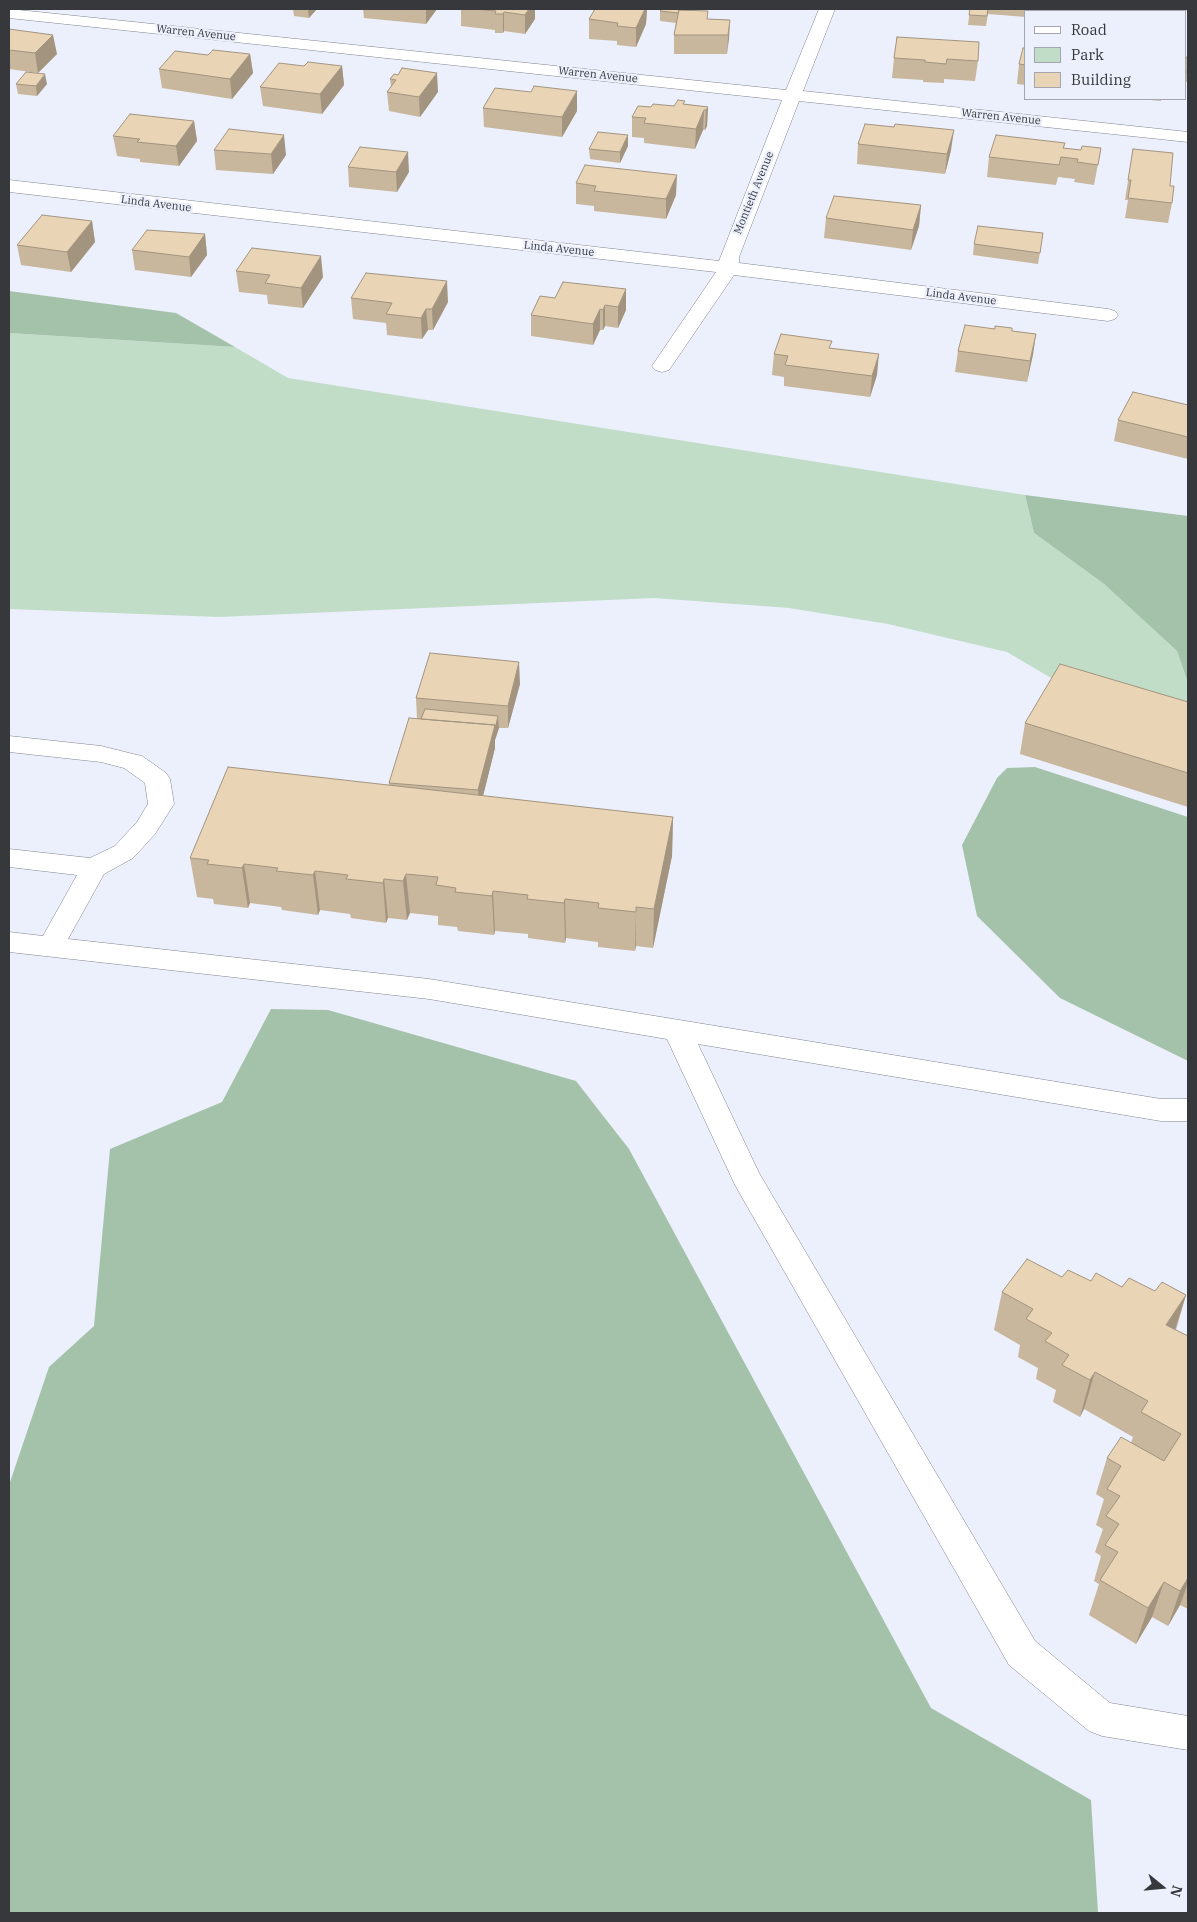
<!DOCTYPE html>
<style>
body{margin:0}
#map{position:relative;width:1197px;height:1922px;overflow:hidden;background:#ebf0fc;font-family:"IBM Plex Serif",serif}
canvas{display:block}
.frame{position:absolute;inset:0;border:10px solid #36383c;pointer-events:none}
.legend{position:absolute;left:1024px;top:10px;width:162px;height:90px;box-sizing:border-box;background:#ebf0fc;border:1px solid #a3a6af;margin:0;padding:6px 9px;list-style:none;font-size:15px;color:#36383c}
.legend li{display:flex;align-items:center;gap:10px;height:25px}
.legend b{width:25px;border:1px solid #a3a6af}
.north{position:absolute;left:1137px;top:1862px;width:50px;height:50px;-webkit-text-stroke:4px #ebf0fc;paint-order:stroke;rotate:107deg;font-size:14px;font-weight:700;line-height:20px;text-align:center;color:#36383c}
.north::after{content:'';display:block;margin:auto;width:18px;height:22px;background:#36383c;clip-path:polygon(50% 0,100% 100%,50% 72%,0 100%)}
</style>
<div id="map">
<canvas width="1197" height="1922"></canvas>
<div class="frame"></div>
<ul class="legend">
<li><b style="height:6px;background:#fff"></b>Road</li>
<li><b style="height:14px;background:#c1ddc7"></b>Park</li>
<li><b style="height:14px;background:#e9d4b6"></b>Building</li>
</ul>
<div class="north">N</div>
</div>
<script>
const context = document.querySelector('canvas').getContext('2d');
context.lineJoin = 'round';
function paint(path, color) { context.fillStyle = color; context.fill(path, 'evenodd'); }
const toPath = rows => new Path2D(rows.map(r => 'M' + r).join(''));
function stroke(path, color, width, dash) { context.strokeStyle = color; context.lineWidth = width; context.lineCap = dash ? 'butt' : 'round'; context.setLineDash(dash || []); context.stroke(path); }
function label(font, color, halo, rows, align = 'center') {
  context.font = font + ' "IBM Plex Serif",serif'; context.lineWidth = 4.5; context.setLineDash([]); context.textBaseline = 'middle'; context.strokeStyle = halo; context.fillStyle = color; for (const [text, x, y, turn = 0] of rows) {
    context.save(); context.translate(x, y); context.rotate((+turn || 0) * Math.PI / 180); context.textAlign = isNaN(turn) ? turn : align; if (halo) context.strokeText(text, 0, 0); context.fillText(text, 0, 0); context.restore();
  }
}
paint(toPath([
 [9,333,235,347,288,378,1025,495,1034,533,1104,584,1177,651,1188,683,1188,723,1063,685,1007,652,888,624,789,608,654,598,219,617,9,609]
]), '#c1ddc7');
paint(toPath([
 [9,291,176,313,235,347,9,333],
 [1025,495,1188,516,1188,683,1177,651,1104,584,1034,533],
 [1035,767,1188,817,1188,1061,1060,998,977,916,962,845,997,778,1007,768],
 [271,1009,328,1010,576,1081,629,1149,931,1708,1091,1800,1098,1913,9,1913,9,1485,49,1367,94,1326,110,1149,222,1102]
]), '#a4c2aa');
const minor = toPath([
 [9,9,786,90,819,9,835,9,803,91,1188,132,1188,142,799,101,739,257,739,263,1108,309,1115,311,1118,315,1115,319,1108,321,734,275,669,370,662,372,655,370,652,366,716,272,9,192,9,180,719,261,782,100,9,18,9,9],
 [9,736,101,746,133,754,142,756,166,773,170,779,174,804,155,834,133,858,104,874,68,939,429,979,1161,1099,1188,1099,1188,1121,1161,1121,698,1044,759,1173,1035,1641,1110,1703,1188,1716,1188,1750,1102,1736,1089,1731,1009,1665,735,1185,667,1039,429,999,9,952,9,932,43,936,77,875,9,867,9,849,90,858,115,846,137,822,148,804,145,783,124,768,101,762,9,752,9,736]
]);
stroke(minor, '#80848f', 1);
paint(minor, '#fff');
paint(toPath([
 [293,9,317,9,309,18,294,16],
 [363,9,437,9,426,24,364,18],
 [461,9,535,9,535,19,525,34,504,31,503,33,495,33,495,30,461,26],
 [595,9,647,9,646,24,636,47,617,45,617,41,589,39,589,19],
 [662,9,694,9,693,10,707,19,730,20,727,54,674,54,674,35,676,23,660,21,660,11],
 [970,9,1069,9,1069,11,1026,11,1026,17,988,14,986,26,968,25],
 [9,29,57,54,38,73,9,69],
 [897,37,978,61,975,81,944,79,944,83,923,82,923,80,892,78,894,58],
 [1026,48,1026,85,1017,84,1019,64],
 [250,54,253,73,232,99,162,88,159,69,208,55],
 [1186,57,1188,58,1188,82,1186,82],
 [304,66,342,66,344,85,322,114,263,106,260,87],
 [394,74,438,92,420,117,389,111,387,92,391,87,390,79],
 [16,84,47,84,37,96,18,94],
 [1140,99,1161,99,1161,101],
 [685,104,708,107,707,126,705,130,703,130,695,149,644,143,644,138,632,137,632,117,651,107,674,106],
 [483,108,577,111,562,137,484,127],
 [194,121,197,141,179,166,140,162,140,159,117,156,113,136],
 [628,135,628,146,620,163,590,159,589,149],
 [1065,143,1064,148,1081,150,1101,148,1094,185,1074,182,1075,179,1058,177,1056,185,987,177,989,157],
 [858,144,951,150,945,174,857,164],
 [1133,149,1170,186,1172,203,1168,223,1125,218,1128,200,1125,200],
 [214,150,286,155,273,174,216,170],
 [348,167,409,172,397,192,349,187],
 [576,183,676,195,666,219,594,211,594,206,576,204],
 [921,205,919,226,911,250,824,238,826,218],
 [92,221,95,242,71,272,21,265,17,245],
 [1043,233,1038,264,973,255,974,244],
 [205,234,207,255,191,277,135,270,132,250],
 [236,271,323,277,303,308,268,304,267,295,239,292],
 [563,282,626,310,618,328,605,326,603,330,600,330,593,345,531,336,531,315,555,298],
 [351,298,448,302,433,330,428,330,422,339,387,335,386,323,353,319],
 [1012,331,1036,334,1027,382,955,372,958,351],
 [831,348,877,375,870,397,784,386,784,377,772,375,774,354],
 [1188,405,1188,459,1114,441,1118,420],
 [520,684,508,728,499,728,495,740,495,748,483,796,673,817,672,856,653,948,636,946,635,951,598,947,598,942,566,938,565,943,528,938,528,934,495,931,494,935,458,931,457,927,438,925,438,916,410,913,407,920,388,918,386,923,351,918,350,914,320,910,318,915,282,910,281,907,250,903,248,908,214,904,213,899,197,897,190,858,389,785,389,783,417,719,416,698],
 [1188,702,1188,807,1020,754,1025,723],
 [1062,1277,1091,1281,1122,1287,1186,1295,1176,1330,1188,1336,1188,1609,1180,1605,1168,1626,1152,1617,1136,1644,1089,1615,1099,1584,1094,1581,1101,1556,1095,1552,1103,1529,1096,1525,1104,1499,1096,1494,1107,1458,1131,1443,1133,1437,1084,1409,1080,1417,1053,1402,1056,1390,1036,1379,1038,1368,1018,1357,1020,1345,994,1330,1002,1292]
]), '#c8b69d');
paint(toPath([
 [308,9,317,9,309,18],
 [426,9,437,9,426,24],
 [529,9,535,9,535,19,525,34,525,15],
 [645,9,647,9,646,24,636,47,636,28],
 [504,12,504,31,503,33,503,14],
 [730,20,729,39,727,54,728,35],
 [53,35,57,54,38,73,35,53],
 [250,54,253,73,232,99,230,79],
 [342,66,344,85,322,114,320,94],
 [437,73,438,92,420,117,419,97],
 [45,74,47,84,37,96,36,86],
 [577,91,577,111,562,137,562,117],
 [708,107,707,126,705,130,706,110],
 [704,110,703,130,695,149,696,129],
 [194,121,197,141,179,166,176,146],
 [954,130,951,150,945,174,947,154],
 [284,135,286,155,273,174,271,154],
 [628,135,628,146,620,163,620,152],
 [408,152,409,172,397,192,396,172],
 [677,175,676,195,666,219,666,199],
 [921,205,919,226,911,250,913,230],
 [92,221,95,242,71,272,67,252],
 [205,234,207,255,191,277,189,257],
 [321,256,323,277,303,308,301,288],
 [447,281,448,302,433,330,432,309],
 [626,289,626,310,618,328,618,307],
 [605,305,605,326,603,330,603,310],
 [426,309,428,330,422,339,421,318],
 [600,309,600,330,593,345,593,324],
 [1036,334,1033,355,1027,382,1030,361],
 [879,354,877,375,870,397,872,376],
 [519,662,520,684,508,728,508,706],
 [498,716,499,728,495,740,495,748,479,812,478,790,495,725],
 [673,817,672,856,653,948,654,909],
 [244,864,250,903,248,908,242,868],
 [315,871,320,910,318,915,313,875],
 [406,874,410,913,407,920,403,881],
 [384,879,388,918,386,923,383,883],
 [493,891,495,931,494,935,492,896],
 [565,899,566,938,565,943,564,903],
 [636,907,636,946,635,951,636,912],
 [1186,1295,1174,1333,1166,1325],
 [1095,1372,1084,1409,1080,1417,1090,1380],
 [1188,1578,1188,1583,1180,1605,1168,1626,1180,1591],
 [1164,1582,1152,1617,1136,1644,1148,1608]
]), '#a3947f');
const building = toPath([
 [475,9,529,9,525,15,504,12,503,14,495,14,496,11,475,9],
 [595,9,645,9,636,28,617,26,618,23,589,19,595,9],
 [662,9,691,9,690,10,679,10,678,13,660,11,662,9],
 [970,9,988,9,987,16,969,15,970,9],
 [1118,9,1186,9,1186,11,1118,11,1118,9],
 [679,10,708,11,707,19,730,20,728,35,674,35,679,10],
 [9,29,53,35,35,53,9,50,9,29],
 [897,37,979,42,978,61,947,59,946,64,925,62,925,60,894,58,897,37],
 [1023,48,1026,48,1026,65,1019,64,1023,48],
 [213,50,250,54,230,79,159,69,175,51,208,55,213,50],
 [1186,57,1188,58,1188,72,1186,72,1186,57],
 [308,62,342,66,320,94,260,87,279,63,304,66,308,62],
 [402,68,437,73,419,97,387,92,396,80,390,79,394,74,398,75,402,68],
 [26,72,45,74,36,86,16,84,26,72],
 [534,86,577,91,562,117,483,108,495,88,531,92,534,86],
 [678,100,685,101,683,104,708,107,706,110,704,110,696,129,644,123,646,118,632,117,638,106,651,107,653,104,674,106,678,100],
 [130,114,194,121,176,146,137,142,140,139,113,136,130,114],
 [865,124,894,127,895,124,954,130,947,154,858,144,865,124],
 [229,129,284,135,271,154,214,150,229,129],
 [598,132,628,135,620,152,589,149,598,132],
 [996,135,1065,143,1063,148,1081,150,1082,146,1101,148,1098,165,1077,162,1078,159,1061,157,1059,165,989,157,996,135],
 [360,147,408,152,396,172,348,167,360,147],
 [1133,149,1173,153,1170,186,1174,186,1172,203,1128,198,1131,180,1128,180,1133,149],
 [585,165,677,175,666,199,594,191,596,186,576,183,585,165],
 [834,196,921,205,913,230,826,218,834,196],
 [42,215,92,221,67,252,17,245,42,215],
 [978,226,1043,233,1040,253,974,244,978,226],
 [147,230,205,234,189,257,132,250,147,230],
 [252,248,321,256,301,288,265,283,270,275,236,271,252,248],
 [366,273,447,281,432,309,426,309,421,318,386,314,392,303,351,298,366,273],
 [563,282,626,289,618,307,605,305,603,310,600,309,593,324,531,315,540,296,555,298,563,282],
 [965,325,995,329,995,326,1012,328,1012,331,1036,334,1030,361,958,351,965,325],
 [781,334,832,341,829,348,879,354,872,376,785,365,788,356,774,354,781,334],
 [1133,392,1188,405,1188,437,1118,420,1133,392],
 [430,653,519,662,508,706,416,698,430,653],
 [1060,664,1188,702,1188,773,1025,723,1060,664],
 [425,709,498,716,495,729,495,725,421,719,425,709],
 [409,718,495,725,478,790,389,783,409,718],
 [228,767,673,817,654,909,636,907,636,912,598,908,599,903,565,899,564,903,527,899,528,895,493,891,492,896,455,892,456,888,436,885,438,877,406,874,403,881,384,879,383,883,346,879,348,875,315,871,313,875,276,871,278,868,244,864,242,868,207,864,209,860,190,858,228,767],
 [1027,1259,1062,1277,1068,1270,1091,1281,1096,1273,1122,1287,1129,1278,1155,1291,1162,1282,1186,1295,1166,1325,1188,1336,1188,1578,1180,1591,1164,1582,1148,1608,1100,1580,1118,1552,1105,1545,1119,1524,1106,1516,1120,1496,1107,1489,1121,1466,1107,1458,1121,1437,1164,1461,1181,1434,1141,1412,1148,1401,1095,1372,1090,1380,1062,1365,1069,1355,1045,1341,1052,1333,1026,1319,1033,1309,1002,1292,1027,1259]
]);
paint(building, '#e9d4b6');
stroke(building, '#a3947f', 1);
label('11px', '#36383c', '#ebf0fc', [
 ["Warren Avenue",196,33,6],
 ["Warren Avenue",598,75,6],
 ["Warren Avenue",1001,117,6],
 ["Montieth Avenue",754,193,-68],
 ["Linda Avenue",156,204,7],
 ["Linda Avenue",559,249,6],
 ["Linda Avenue",961,297,7]
]);
</script>
